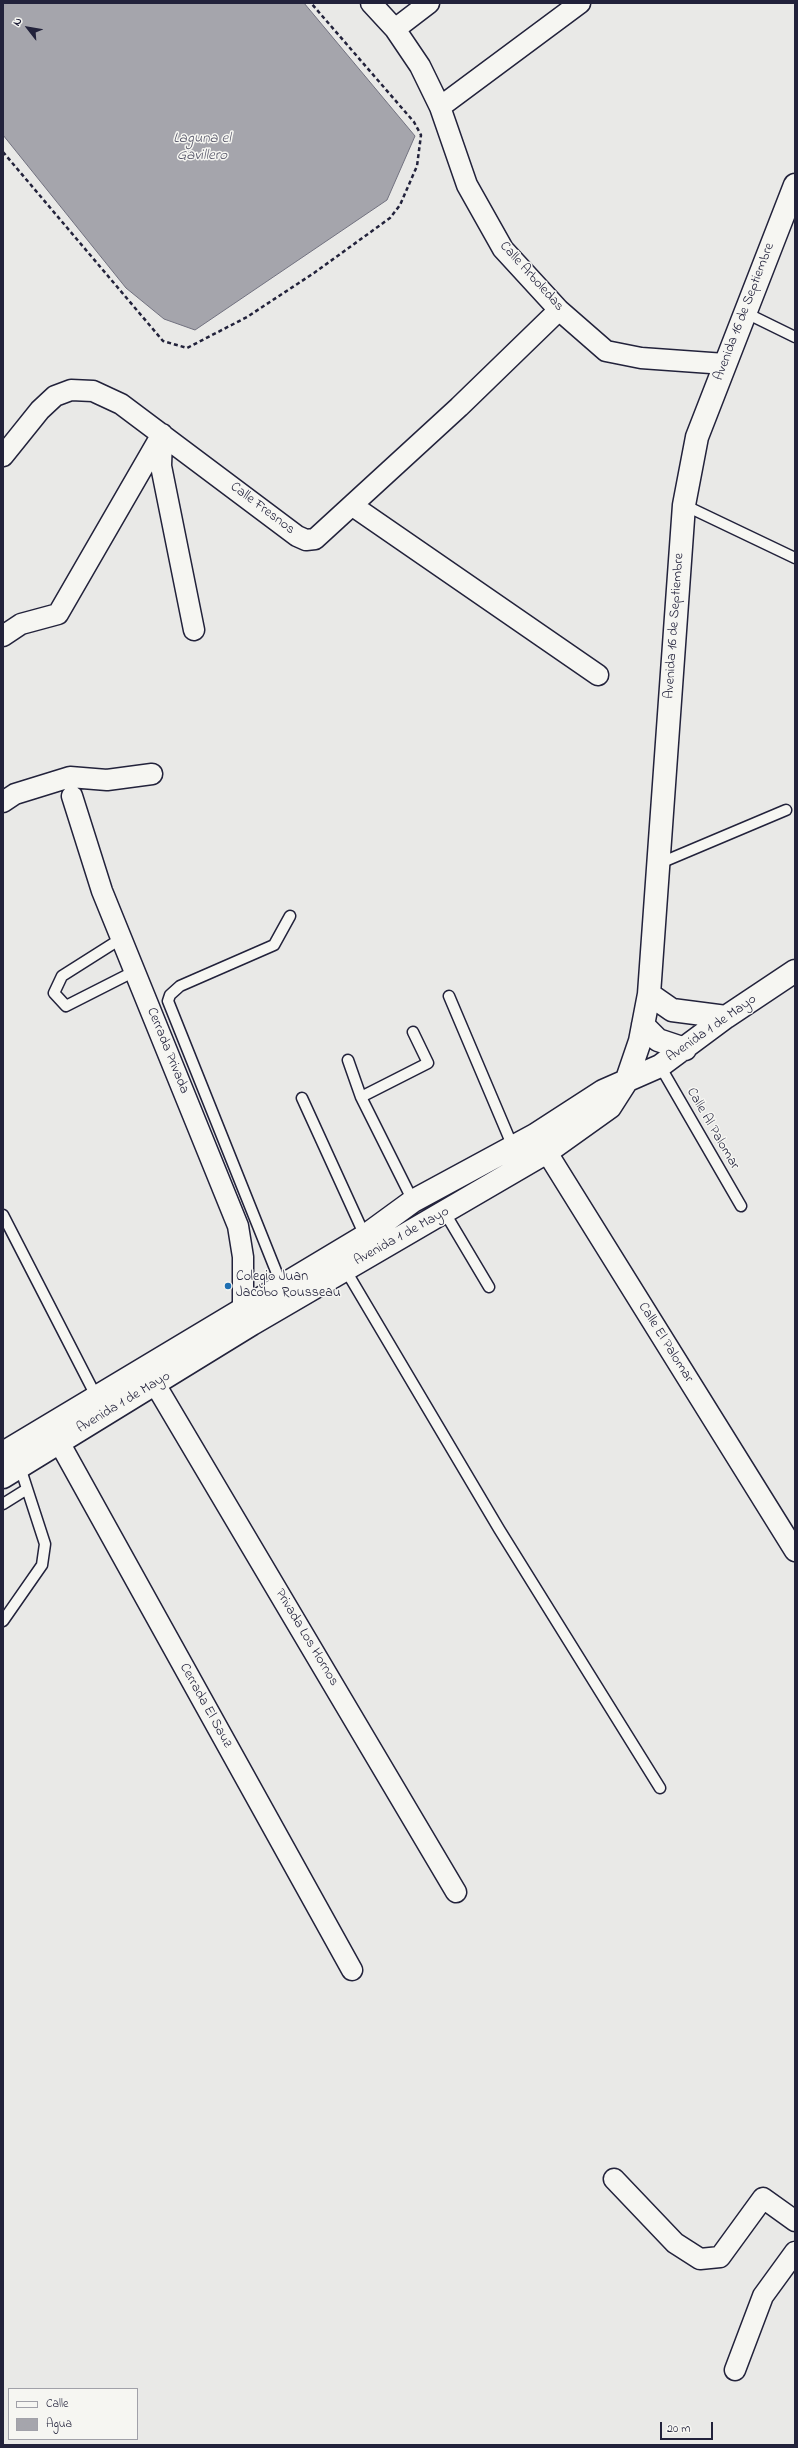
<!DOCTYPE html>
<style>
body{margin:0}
#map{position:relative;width:798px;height:2448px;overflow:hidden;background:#e9e9e7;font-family:"Indie Flower",sans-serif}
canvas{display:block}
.frame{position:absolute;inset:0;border:4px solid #22223b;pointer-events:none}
.legend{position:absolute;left:8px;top:2388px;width:130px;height:52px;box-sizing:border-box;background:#f6f6f2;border:1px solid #a1a1a9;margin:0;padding:5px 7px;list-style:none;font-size:12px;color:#22223b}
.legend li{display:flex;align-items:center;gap:8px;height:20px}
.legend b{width:20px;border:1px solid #a1a1a9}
.north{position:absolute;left:8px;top:8px;width:40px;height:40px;-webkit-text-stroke:3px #f6f6f2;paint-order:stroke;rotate:301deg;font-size:11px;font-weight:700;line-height:16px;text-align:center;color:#22223b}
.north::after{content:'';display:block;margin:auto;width:14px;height:18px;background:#22223b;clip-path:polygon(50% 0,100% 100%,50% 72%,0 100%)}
.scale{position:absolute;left:660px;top:2422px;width:53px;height:18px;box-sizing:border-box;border:2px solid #22223b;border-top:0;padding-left:5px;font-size:12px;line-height:14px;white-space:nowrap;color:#22223b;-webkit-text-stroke:3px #f6f6f2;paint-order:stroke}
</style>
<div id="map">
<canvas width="798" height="2448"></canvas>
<div class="frame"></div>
<ul class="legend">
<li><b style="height:5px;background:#f6f6f2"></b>Calle</li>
<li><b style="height:11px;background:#a5a5ac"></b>Agua</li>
</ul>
<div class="north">N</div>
<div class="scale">20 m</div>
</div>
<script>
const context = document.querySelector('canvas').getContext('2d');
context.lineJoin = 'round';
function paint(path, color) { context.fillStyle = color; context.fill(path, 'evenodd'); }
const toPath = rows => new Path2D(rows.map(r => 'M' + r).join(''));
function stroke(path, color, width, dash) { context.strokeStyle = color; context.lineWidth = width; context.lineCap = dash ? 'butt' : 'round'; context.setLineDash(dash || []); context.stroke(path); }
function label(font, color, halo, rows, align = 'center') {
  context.font = font + ' "Indie Flower",sans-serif'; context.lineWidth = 3; context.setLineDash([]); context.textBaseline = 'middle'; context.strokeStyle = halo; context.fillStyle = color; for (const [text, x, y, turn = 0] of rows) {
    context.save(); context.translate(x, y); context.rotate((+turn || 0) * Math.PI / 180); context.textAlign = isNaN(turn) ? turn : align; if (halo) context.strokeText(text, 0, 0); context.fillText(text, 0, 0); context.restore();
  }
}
const water = toPath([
 [3,3,304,3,415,136,387,200,195,330,164,319,126,288,3,135,3,3]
]);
paint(water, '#a5a5ac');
stroke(water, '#71717f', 1);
const lane = toPath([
 [744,312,795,337],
 [684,505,795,558],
 [658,864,786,810],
 [122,938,62,976,54,993,66,1006,135,971],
 [449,996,513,1147],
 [348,1060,361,1097,413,1201],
 [660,1066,741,1206],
 [361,1097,428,1063,413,1032],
 [302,1098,365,1236],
 [445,1213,489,1287],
 [3,1215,96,1396],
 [345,1269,499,1529,660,1788],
 [282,1286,168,1001,170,995,180,986,274,945,290,916],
 [3,1504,27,1489],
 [3,1621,42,1565,45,1544,20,1467]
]);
const street = toPath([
 [371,3,395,29,420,66,440,107,467,185,503,249,559,310,606,351,641,358,725,364],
 [395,29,429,3],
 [440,107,580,3],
 [162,438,161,466,194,630],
 [3,456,40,410,55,396,71,390,93,391,121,404,297,536,306,540,315,539,459,407,559,310],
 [353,506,598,675],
 [3,636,21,624,58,614,162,434],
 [72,796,102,891,238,1226,243,1257,243,1309],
 [3,802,15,794,70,777,107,780,152,774],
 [538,1138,795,1551],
 [155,1384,456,1892],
 [59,1442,352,1970],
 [614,2179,675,2243,700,2259,720,2257,763,2198,795,2221],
 [735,2370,763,2296,795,2252]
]);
const secondary = toPath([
 [649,994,672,1010,726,1017],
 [643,1025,658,1040,685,1049],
 [3,1453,365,1236,413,1201,535,1135,603,1091,660,1066,726,1017,795,971],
 [3,1477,252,1324,547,1152,610,1107,626,1082,640,1041,649,994,684,505,697,437,795,185]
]);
stroke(lane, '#22223b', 13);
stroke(street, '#22223b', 23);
stroke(secondary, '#22223b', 25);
stroke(toPath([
 [3,152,163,341,187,348,247,317,314,273,390,218,400,205,417,166,421,135,414,122,311,3]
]), '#22223b', 2.5, [4, 3]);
stroke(lane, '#f6f6f2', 10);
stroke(street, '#f6f6f2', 20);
stroke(secondary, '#f6f6f2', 22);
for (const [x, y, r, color] of [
 [228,1286,4,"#1f6fb2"]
]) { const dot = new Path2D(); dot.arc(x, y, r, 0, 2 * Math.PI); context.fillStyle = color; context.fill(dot); stroke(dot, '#f6f6f2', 1.5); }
label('14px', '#22223b', '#f6f6f2', [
 ["Calle Arboledas",531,277,48],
 ["Avenida 16 de Septiembre",745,312,-69],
 ["Calle Fresnos",262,509,37],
 ["Avenida 16 de Septiembre",675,626,-86],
 ["Avenida 1 de Mayo",712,1029,-35],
 ["Cerrada Privada",167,1051,68],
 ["Calle Al Palomar",712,1129,60],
 ["Avenida 1 de Mayo",402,1237,-29],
 ["Calle El Palomar",665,1343,58],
 ["Avenida 1 de Mayo",124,1403,-31],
 ["Privada Los Hornos",306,1638,59],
 ["Cerrada El Sauz",205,1706,61]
]);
label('14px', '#22223b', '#f6f6f2', [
 ["Colegio Juan",236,1278],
 ["Jacobo Rousseau",236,1294]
], 'left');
label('italic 15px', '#565668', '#f6f6f2', [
 ["Laguna el",202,140],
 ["Gavillero",202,157]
]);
</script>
